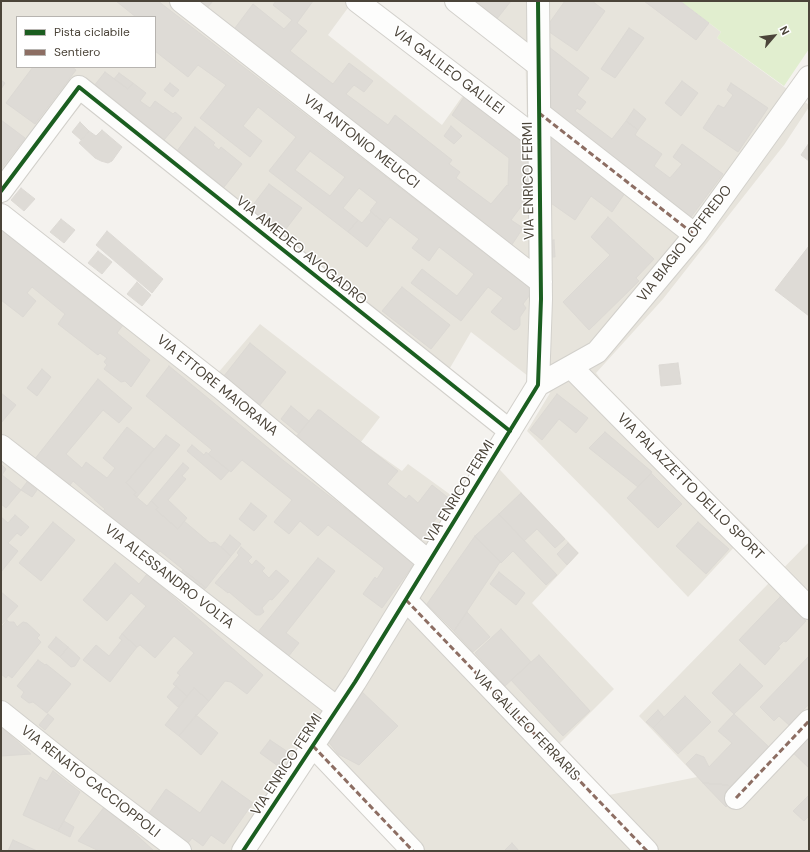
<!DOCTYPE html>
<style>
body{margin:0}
#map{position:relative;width:810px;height:852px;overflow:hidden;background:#f4f2ee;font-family:"DM Sans",sans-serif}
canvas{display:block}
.frame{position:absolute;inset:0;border:2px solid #4b4439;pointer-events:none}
.legend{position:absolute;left:16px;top:16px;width:140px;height:52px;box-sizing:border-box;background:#fff;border:1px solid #b7b4b0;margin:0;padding:5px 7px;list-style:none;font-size:12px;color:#4b4439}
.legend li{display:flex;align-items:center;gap:8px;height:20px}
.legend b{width:20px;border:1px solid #b7b4b0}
.north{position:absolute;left:754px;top:16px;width:40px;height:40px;-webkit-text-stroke:3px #fff;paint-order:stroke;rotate:62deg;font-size:11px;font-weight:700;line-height:16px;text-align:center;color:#4b4439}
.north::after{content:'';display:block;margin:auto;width:14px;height:18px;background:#4b4439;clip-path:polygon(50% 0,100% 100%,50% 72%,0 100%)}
</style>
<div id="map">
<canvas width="810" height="852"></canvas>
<div class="frame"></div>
<ul class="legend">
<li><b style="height:5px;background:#1b5e20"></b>Pista ciclabile</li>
<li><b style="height:5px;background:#8d6e63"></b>Sentiero</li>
</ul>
<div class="north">N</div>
</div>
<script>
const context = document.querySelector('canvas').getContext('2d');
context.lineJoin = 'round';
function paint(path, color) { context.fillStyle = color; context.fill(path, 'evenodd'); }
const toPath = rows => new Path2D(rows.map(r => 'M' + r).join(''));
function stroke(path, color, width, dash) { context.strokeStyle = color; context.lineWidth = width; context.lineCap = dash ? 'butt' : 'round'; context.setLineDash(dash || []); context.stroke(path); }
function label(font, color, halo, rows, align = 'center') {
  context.font = font + ' "DM Sans",sans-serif'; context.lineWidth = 3; context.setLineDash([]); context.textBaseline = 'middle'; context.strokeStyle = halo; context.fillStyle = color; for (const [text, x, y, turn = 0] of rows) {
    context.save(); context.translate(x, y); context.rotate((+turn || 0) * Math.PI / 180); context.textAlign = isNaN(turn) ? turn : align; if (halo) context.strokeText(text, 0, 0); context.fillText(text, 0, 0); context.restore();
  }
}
paint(toPath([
 [1,1,353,1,328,35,442,125,473,81,527,123,525,44,470,1,680,1,721,32,717,38,809,105,809,107,784,145,663,299,596,373,621,407,750,530,688,597,610,515,527,431,550,393,471,332,440,385,85,100,1,205,217,374,260,324,380,417,361,442,402,471,408,464,455,498,482,451,579,553,532,603,614,689,559,744,609,795,697,777,639,716,809,542,809,851,399,851,313,759,257,851,1,851],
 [17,17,155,17,155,67,17,67]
]), '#e7e4dc');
paint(toPath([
 [680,1,809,1,809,49,784,86,717,38,721,32]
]), '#e1eecf');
const building = toPath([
 [116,1,158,1,530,288,532,292,523,304,526,308,520,317,520,325,517,329,514,330,491,312,503,298,488,287,461,321,411,283,422,269,457,296,474,274,439,247,429,261,412,248,419,239,390,217,385,223,371,212,370,211,377,202,359,188,343,208,358,220,348,232,269,171,296,137,258,107,243,126,262,141,250,157,200,118,226,85,198,65,188,77,155,51,155,17,136,17,116,1],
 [310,151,345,177,330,196,295,170,310,151],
 [197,1,213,1,206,9,197,1],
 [276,1,313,1,297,23,307,31,290,51,333,84,349,63,373,81,364,92,354,85,346,94,388,125,395,115,452,160,449,164,460,172,456,178,491,204,507,185,508,186,509,158,452,115,466,94,530,142,530,202,526,200,511,220,523,228,509,249,232,32,253,4,284,29,292,20,273,5,276,1],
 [472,1,511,1,496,20,472,1],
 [565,1,592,1,605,11,577,51,545,29,565,1],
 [644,1,680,1,709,23,696,40,644,1],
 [629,28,644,38,615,78,601,69,629,28],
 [549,47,589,78,577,95,586,102,580,110,577,108,575,111,612,139,626,121,638,130,635,135,662,154,654,166,670,178,682,164,673,157,682,144,723,174,691,217,602,152,603,149,551,111,549,47],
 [33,67,72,67,76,70,35,124,6,103,33,67],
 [105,72,128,89,133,83,146,93,140,101,150,108,155,101,173,114,175,112,182,118,160,145,90,91,105,72],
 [119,73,133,83,128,89,114,79,119,73],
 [1,80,5,83,1,89,1,80],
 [682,81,698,93,681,116,665,103,682,81],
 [170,83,179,90,173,97,164,90,170,83],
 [731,83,768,108,738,152,703,128,718,105,724,108,733,95,727,90,731,83],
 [634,109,646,119,638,130,626,121,634,109],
 [1,120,25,138,1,169,1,120],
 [80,122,89,131,81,140,72,132,80,122],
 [451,126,462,136,454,144,444,136,451,126],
 [195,127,215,143,213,145,219,150,221,147,242,164,221,191,174,155,195,127],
 [102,130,122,147,112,161,108,163,101,161,95,158,79,143,89,131,96,136,102,130],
 [547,133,625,193,612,212,591,196,575,220,548,201,547,133],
 [809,143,809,161,801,155,809,143],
 [269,184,302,208,279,238,246,214,269,184],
 [21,188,35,199,24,211,11,200,21,188],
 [371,212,385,223,367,247,348,232,358,220,362,223,371,212],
 [608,217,654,259,636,278,639,281,589,330,563,302,610,255,591,237,608,217],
 [61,219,75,230,64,243,50,232,61,219],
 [1,228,80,293,123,325,117,333,150,360,131,387,125,381,121,382,104,369,107,365,104,362,107,358,100,353,98,355,58,324,65,314,32,287,27,293,36,301,23,317,1,300,1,228],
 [107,231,163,279,152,293,96,245,107,231],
 [554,240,555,257,550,257,548,241,554,240],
 [809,246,809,316,775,290,809,246],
 [98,251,112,262,102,274,88,263,98,251],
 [137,282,151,295,142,306,127,294,137,282],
 [402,287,450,325,431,349,382,311,402,287],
 [250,343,286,372,260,405,224,376,250,343],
 [678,363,681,384,661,386,659,365,678,363],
 [169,366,284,461,412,560,414,564,382,608,363,594,375,577,377,579,384,568,328,525,318,536,300,521,289,534,274,522,292,500,242,460,231,472,208,454,212,450,146,396,169,366],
 [42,369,51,377,37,396,27,388,42,369],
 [98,379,132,408,119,423,103,410,66,454,82,468,86,462,107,478,115,468,103,458,127,427,154,449,126,483,136,492,134,495,147,506,151,501,158,507,156,510,178,529,184,521,210,543,215,542,231,556,206,588,160,551,154,555,101,513,105,509,73,481,68,488,34,460,98,379],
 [1,393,16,405,1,423,1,393],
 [557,394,588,418,576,433,559,419,542,440,530,430,557,394],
 [291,406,309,421,299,434,281,419,291,406],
 [318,410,320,410,398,471,387,484,406,499,409,495,418,503,432,485,451,500,431,525,433,526,421,540,295,438,318,410],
 [605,432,652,472,638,487,589,448,605,432],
 [166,435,180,445,137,497,134,495,136,492,126,483,166,435],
 [192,445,204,455,206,452,229,471,221,480,187,451,192,445],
 [183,463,189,468,182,476,186,479,168,500,187,518,178,529,156,510,158,507,151,501,183,463],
 [1,464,6,469,2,475,21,490,6,508,1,504,1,464],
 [651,473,682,504,658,528,627,498,651,473],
 [27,482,37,490,32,497,21,490,27,482],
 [521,493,565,539,555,548,537,529,524,541,499,514,521,493],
 [251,503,267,516,254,531,239,519,251,503],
 [499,514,557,575,546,585,513,551,501,563,475,536,499,514],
 [15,515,29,527,21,536,17,533,8,543,18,551,1,572,1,517,8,523,15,515],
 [53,522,75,540,41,581,19,563,53,522],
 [698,522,729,549,706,574,676,546,698,522],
 [230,535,241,544,231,556,221,547,230,535],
 [475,536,500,562,454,631,427,604,475,536],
 [568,543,578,553,567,565,557,554,568,543],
 [241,547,252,557,248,561,252,565,256,560,265,568,262,571,269,578,276,570,289,581,272,600,270,599,262,608,264,612,260,615,256,615,229,592,228,593,215,583,239,555,237,553,241,547],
 [318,558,335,571,286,633,299,643,284,662,254,637,318,558],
 [115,563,139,584,147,574,263,675,247,694,231,682,225,681,209,701,194,688,187,696,173,684,180,675,177,673,194,653,174,636,155,658,140,645,137,647,122,634,146,606,131,593,107,621,83,600,115,563],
 [183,570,206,588,200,594,177,576,183,570],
 [499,572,525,593,516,605,490,584,499,572],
 [1,592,18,606,2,624,1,624,1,592],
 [780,597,806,621,786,642,784,641,778,647,780,648,765,665,739,640,780,597],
 [467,612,490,637,473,652,454,631,467,612],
 [7,620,9,622,14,622,17,627,23,622,27,623,40,635,37,638,41,642,12,678,8,675,6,678,1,674,1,628,7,620],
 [501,629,531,662,505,686,475,653,501,629],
 [122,634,137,647,110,682,83,660,96,645,109,656,122,640,119,638,122,634],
 [56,637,68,647,60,657,48,647,56,637],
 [68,647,80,658,75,666,71,667,60,657,68,647],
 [539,655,590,711,563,736,511,680,539,655],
 [809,656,809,704,789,725,779,716,774,721,760,707,809,656],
 [38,660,45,665,46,664,71,684,47,713,33,702,29,703,21,697,24,692,17,686,38,660],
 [740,664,763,686,734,714,712,693,740,664],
 [176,686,187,696,178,707,167,697,176,686],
 [194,688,209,701,179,736,165,725,194,688],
 [360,690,398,726,359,765,338,754,327,740,360,690],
 [685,696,711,722,678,754,653,728,685,696],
 [658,710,664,717,653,728,646,722,658,710],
 [48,714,54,719,45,730,39,725,48,714],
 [734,714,769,747,730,787,728,785,703,783,686,764,696,754,704,757,709,767,732,743,718,731,734,714],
 [196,715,218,733,201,755,179,736,196,715],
 [1,727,31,754,1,756,1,727],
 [809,727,809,768,788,748,809,727],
 [270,740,288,752,278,766,260,753,270,740],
 [53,771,80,792,58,831,23,815,40,777,47,781,53,771],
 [222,781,253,803,224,844,211,835,203,846,192,838,185,847,147,816,166,789,200,813,222,781],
 [703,783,728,785,738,795,726,807,703,783],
 [809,795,809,816,804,821,793,811,809,795],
 [105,806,154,851,99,851,78,841,105,806],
 [64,821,74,827,70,837,58,831,64,821],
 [13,840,37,851,8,851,13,840],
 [512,843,519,851,504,851,512,843]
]);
paint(building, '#dedbd6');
stroke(building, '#dcd9d4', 1);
const minor = toPath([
 [181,1,541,282],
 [357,1,539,140],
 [456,1,538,65],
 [539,113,695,235],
 [1,191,79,87,510,431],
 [1,215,221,388,429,562],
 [571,367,809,608],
 [538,385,597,352,695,235,809,77],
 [1,446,337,708],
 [406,600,647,851],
 [1,712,81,776,180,851],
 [313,746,413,851],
 [736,798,809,721],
 [243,851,355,682,538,385,541,299,538,1]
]);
stroke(minor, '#d2d0cb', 24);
stroke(minor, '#fdfdfc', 22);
stroke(toPath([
 [539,113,695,235],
 [406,600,647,851],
 [313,746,413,851],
 [736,798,809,721]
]), '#8d6e63', 3, [6, 3]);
stroke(toPath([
 [1,191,79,87,510,431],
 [243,851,355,682,538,385,541,299,538,1]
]), '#1b5e20', 4);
label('14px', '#4b4439', '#fff', [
 ["VIA GALILEO GALILEI",448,71,37],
 ["VIA ANTONIO MEUCCI",361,142,38],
 ["VIA ENRICO FERMI",529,181,-91],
 ["VIA BIAGIO LOFFREDO",685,244,-52],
 ["VIA AMEDEO AVOGADRO",301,251,39],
 ["VIA ETTORE MAIORANA",217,386,39],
 ["VIA PALAZZETTO DELLO SPORT",690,487,45],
 ["VIA ENRICO FERMI",460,492,-58],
 ["VIA ALESSANDRO VOLTA",169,577,38],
 ["VIA GALILEO FERRARIS",526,726,46],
 ["VIA ENRICO FERMI",287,765,-57],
 ["VIA RENATO CACCIOPPOLI",90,782,38]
]);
</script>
